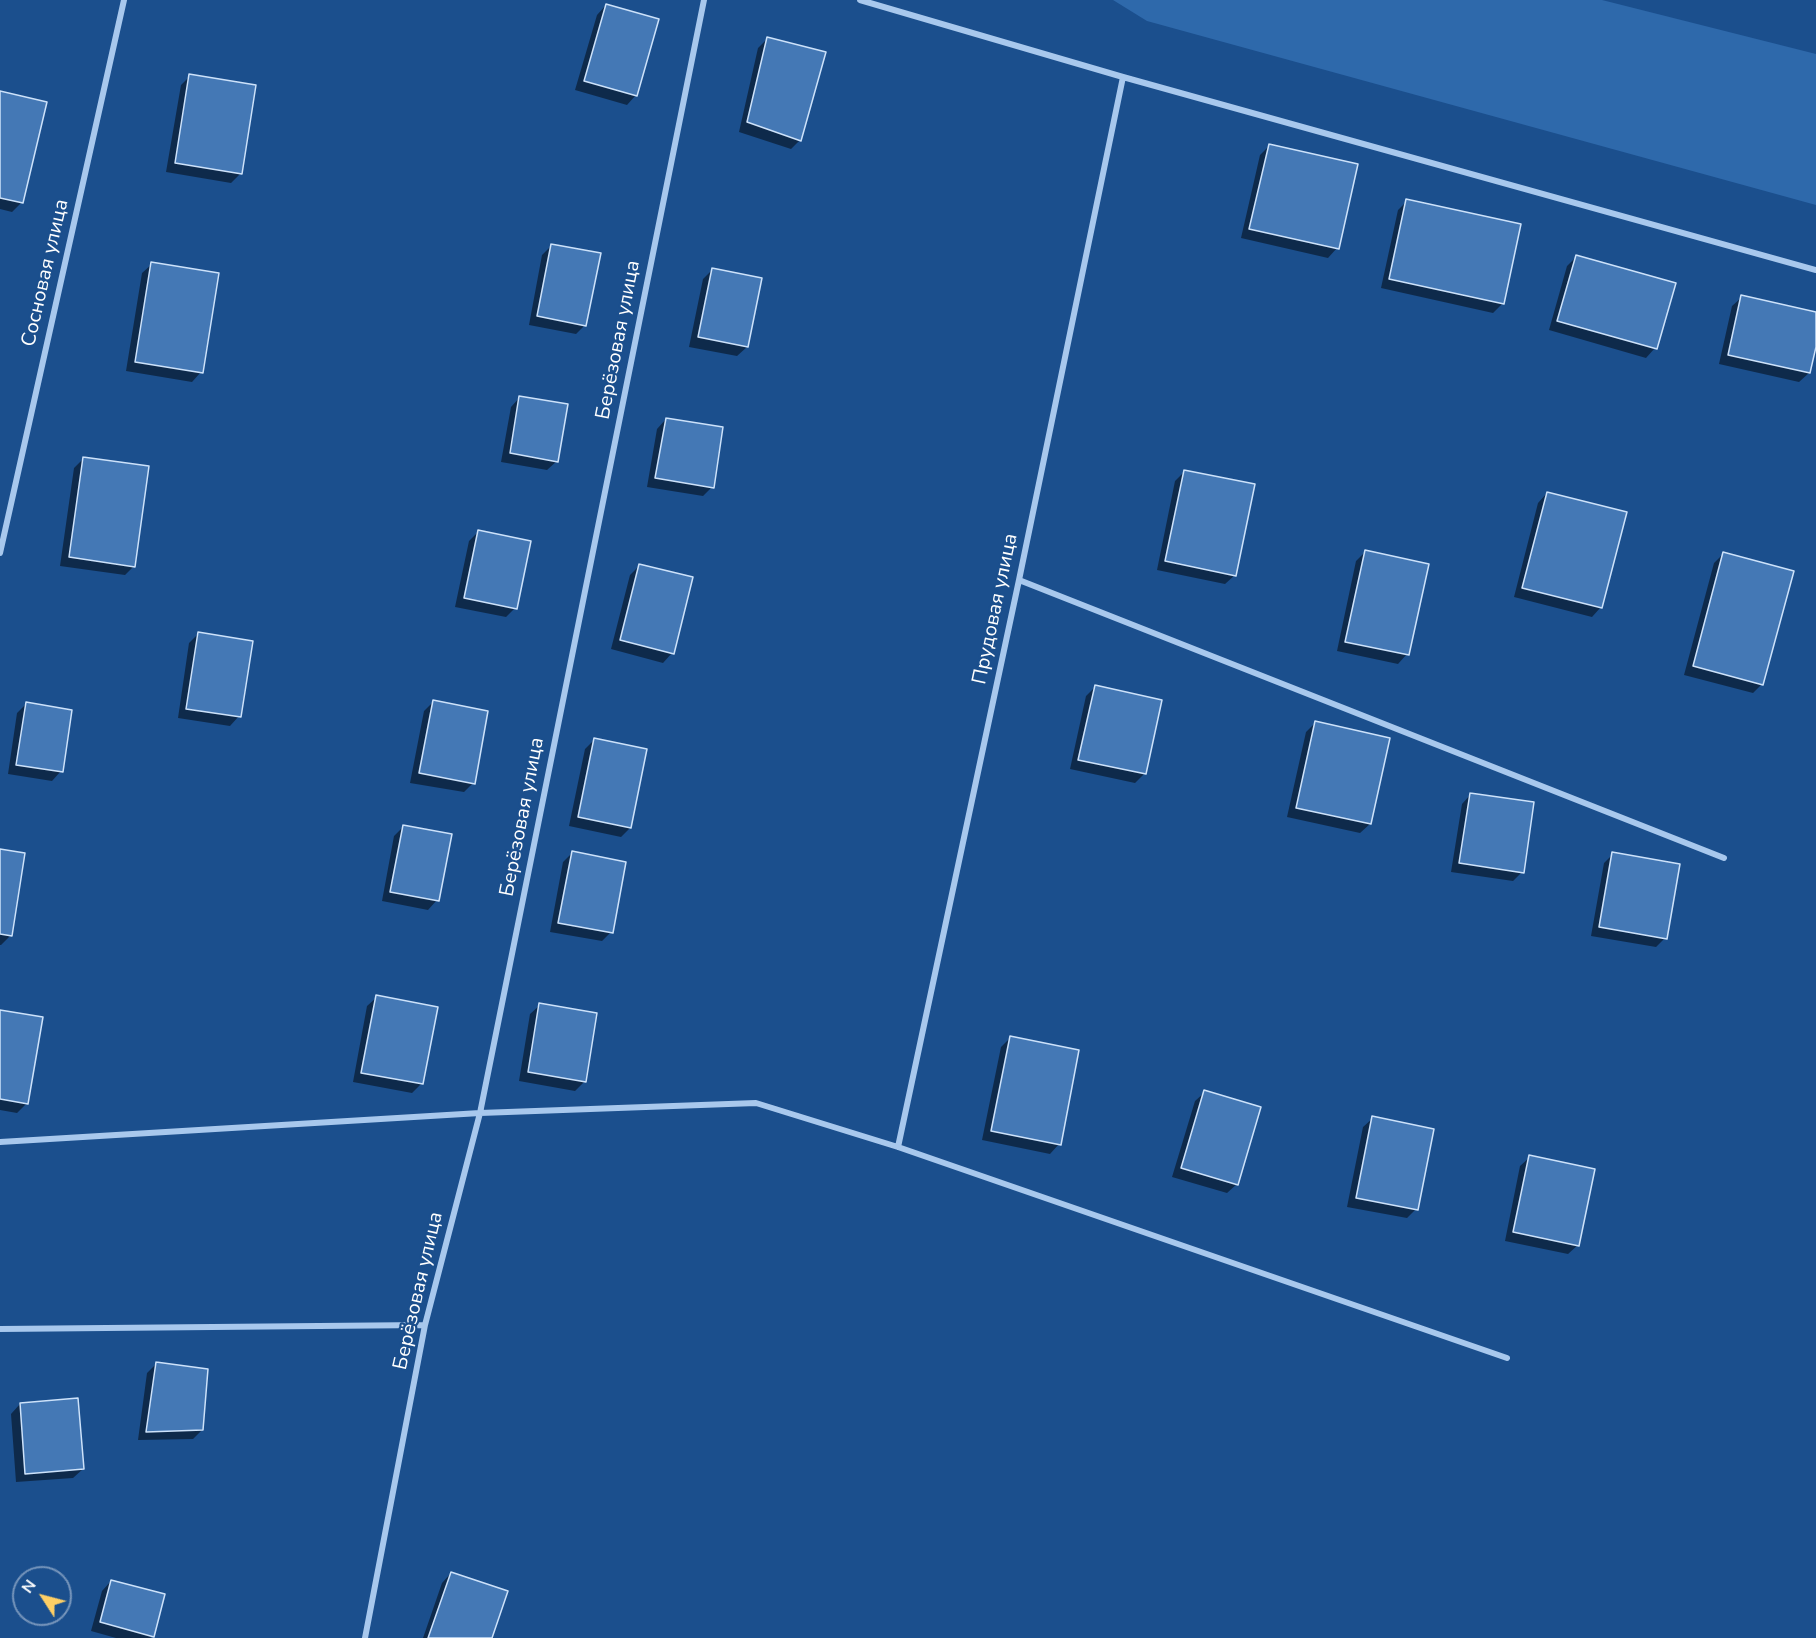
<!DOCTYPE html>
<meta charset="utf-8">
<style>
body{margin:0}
#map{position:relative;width:1816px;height:1638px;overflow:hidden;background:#1b4f8d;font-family:"Nunito Sans",sans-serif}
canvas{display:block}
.north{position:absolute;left:12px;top:1566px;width:60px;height:60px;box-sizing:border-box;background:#1b4f8d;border:2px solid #7695bb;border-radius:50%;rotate:306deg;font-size:16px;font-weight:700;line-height:24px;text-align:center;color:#fff}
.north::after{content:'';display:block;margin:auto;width:21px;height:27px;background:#fecf65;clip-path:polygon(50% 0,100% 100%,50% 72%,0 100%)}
</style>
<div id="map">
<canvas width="1816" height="1638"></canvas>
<div class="north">N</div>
</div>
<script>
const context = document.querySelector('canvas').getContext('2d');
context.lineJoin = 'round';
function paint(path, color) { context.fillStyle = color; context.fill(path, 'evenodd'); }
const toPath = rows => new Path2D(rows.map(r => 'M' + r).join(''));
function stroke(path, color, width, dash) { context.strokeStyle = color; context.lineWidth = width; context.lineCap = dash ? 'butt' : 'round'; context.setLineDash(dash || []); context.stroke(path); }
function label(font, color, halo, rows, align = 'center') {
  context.font = font + ' "Nunito Sans",sans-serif'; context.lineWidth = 4.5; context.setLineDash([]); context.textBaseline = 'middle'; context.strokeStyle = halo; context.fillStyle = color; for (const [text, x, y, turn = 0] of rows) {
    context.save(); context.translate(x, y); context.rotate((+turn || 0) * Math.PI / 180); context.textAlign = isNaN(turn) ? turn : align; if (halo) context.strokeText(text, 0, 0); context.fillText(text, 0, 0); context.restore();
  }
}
paint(toPath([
 [1113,0,1602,0,1816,54,1816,205,1147,21]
]), '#2e69ab');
paint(toPath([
 [606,5,636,95,627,105,575,90,597,15],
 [768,38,800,140,791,149,739,132,758,48],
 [190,76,241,173,231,183,166,172,181,85],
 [0,92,45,103,21,203,12,212,0,209],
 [1270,145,1337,248,1328,258,1241,238,1260,155],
 [1407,201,1502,304,1493,313,1381,288,1398,210],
 [552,245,585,325,576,334,529,325,542,255],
 [1576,257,1655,348,1646,358,1549,330,1567,266],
 [152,264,201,372,192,382,126,371,142,273],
 [712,270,747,347,737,356,689,347,703,279],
 [1742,297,1816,314,1816,340,1809,373,1799,382,1719,364,1732,306],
 [520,397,557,461,547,470,501,462,511,407],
 [666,419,712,487,703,496,647,487,657,429],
 [83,459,134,566,125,575,60,566,74,468],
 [1185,471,1235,575,1225,584,1157,570,1175,481],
 [1547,493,1601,607,1592,617,1514,597,1538,503],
 [479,531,515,608,506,617,455,607,469,541],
 [1365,552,1407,654,1398,664,1337,651,1356,561],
 [1724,553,1762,684,1753,693,1684,675,1714,563],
 [639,566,672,653,663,663,611,649,630,575],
 [198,634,239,716,230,726,178,718,189,643],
 [1095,687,1144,774,1135,783,1070,769,1086,696],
 [433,702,473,783,464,792,410,783,424,711],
 [26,704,61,771,52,781,8,774,17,713],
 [1315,723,1370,824,1360,833,1287,817,1306,732],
 [594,740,630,828,621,837,569,826,585,749],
 [1471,794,1522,872,1513,881,1451,872,1462,804],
 [404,826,437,900,428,910,382,901,394,836],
 [0,850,10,936,1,945,0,945],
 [572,853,611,932,602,941,550,932,563,862],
 [1613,854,1665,938,1656,947,1591,936,1604,863],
 [377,997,421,1084,412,1093,353,1082,367,1006],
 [540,1005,585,1081,575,1091,519,1081,530,1014],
 [0,1011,27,1103,17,1113,0,1110],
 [1010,1038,1059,1144,1050,1154,982,1140,1001,1047],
 [1205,1092,1237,1184,1227,1193,1172,1177,1195,1101],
 [1373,1118,1416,1209,1407,1218,1347,1207,1363,1127],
 [1530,1157,1578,1245,1568,1254,1505,1241,1520,1166],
 [156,1364,202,1430,193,1439,138,1440,147,1373],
 [20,1404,83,1469,73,1478,16,1482,11,1414],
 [451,1573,491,1638,423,1638,442,1583],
 [111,1581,153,1636,150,1638,116,1638,91,1631,102,1591]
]), '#0007');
const building = toPath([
 [606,4,659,19,637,96,584,81,606,4],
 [767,37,826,52,801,141,747,122,767,37],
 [189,74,256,85,242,174,175,163,189,74],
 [0,91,47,102,23,203,0,198,0,91],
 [1269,144,1358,164,1339,249,1249,229,1269,144],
 [1406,199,1521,224,1504,304,1389,279,1406,199],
 [551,244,601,253,586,326,537,316,551,244],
 [1576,255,1676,283,1657,349,1557,321,1576,255],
 [151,262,219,273,203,373,135,362,151,262],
 [712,268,762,278,748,347,698,337,712,268],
 [1741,295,1816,312,1816,347,1810,373,1728,355,1741,295],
 [519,396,568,404,558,462,510,453,519,396],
 [666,418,723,427,714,488,655,478,666,418],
 [83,457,149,466,135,567,69,557,83,457],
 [1184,470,1255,484,1236,576,1165,561,1184,470],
 [1547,492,1627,512,1602,608,1522,588,1547,492],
 [478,530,531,541,517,609,464,598,478,530],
 [1365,550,1429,564,1409,655,1345,642,1365,550],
 [1723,552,1794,571,1763,685,1693,666,1723,552],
 [639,564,693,577,674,654,620,640,639,564],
 [198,632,253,641,241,717,186,709,198,632],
 [1095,685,1162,700,1146,774,1078,760,1095,685],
 [433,700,488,711,475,784,419,773,433,700],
 [26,702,72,710,63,772,16,765,26,702],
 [1315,721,1390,738,1371,824,1296,808,1315,721],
 [594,738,647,749,631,828,578,817,594,738],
 [1470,793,1534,802,1524,873,1459,863,1470,793],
 [403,825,452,834,439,901,390,892,403,825],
 [0,849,25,853,12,936,0,934,0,849],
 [572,851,626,862,613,933,558,923,572,851],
 [1612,852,1680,864,1667,939,1599,927,1612,852],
 [376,995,438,1007,423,1084,361,1073,376,995],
 [539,1003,597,1013,586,1082,528,1072,539,1003],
 [0,1010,43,1017,28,1104,0,1099,0,1010],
 [1010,1036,1079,1050,1061,1145,991,1131,1010,1036],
 [1204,1090,1261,1107,1238,1185,1181,1168,1204,1090],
 [1372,1116,1434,1129,1418,1210,1356,1198,1372,1116],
 [1529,1155,1595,1169,1579,1246,1513,1232,1529,1155],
 [156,1362,208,1369,203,1430,146,1432,156,1362],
 [78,1398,84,1469,25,1474,20,1403,78,1398],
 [451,1572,508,1591,492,1638,428,1638,451,1572],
 [111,1580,165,1594,154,1637,100,1622,111,1580]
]);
paint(building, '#4478b5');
stroke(building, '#cde2fa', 1.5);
stroke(toPath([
 [860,0,1123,77,1816,270],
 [0,553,124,0],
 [1019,580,1724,858],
 [0,1142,480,1113,756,1103,898,1147,1507,1358],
 [898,1147,1019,580,1123,77],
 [0,1329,425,1325],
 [365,1638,425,1325,480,1113,704,0]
]), '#a8c8ed', 6);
label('20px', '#fff', '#1b4f8d', [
 ["Сосновая улица",46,273,-77],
 ["Берёзовая улица",619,340,-79],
 ["Прудовая улица",996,609,-78],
 ["Берёзовая улица",523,817,-79],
 ["Берёзовая улица",419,1291,-77]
]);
</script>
